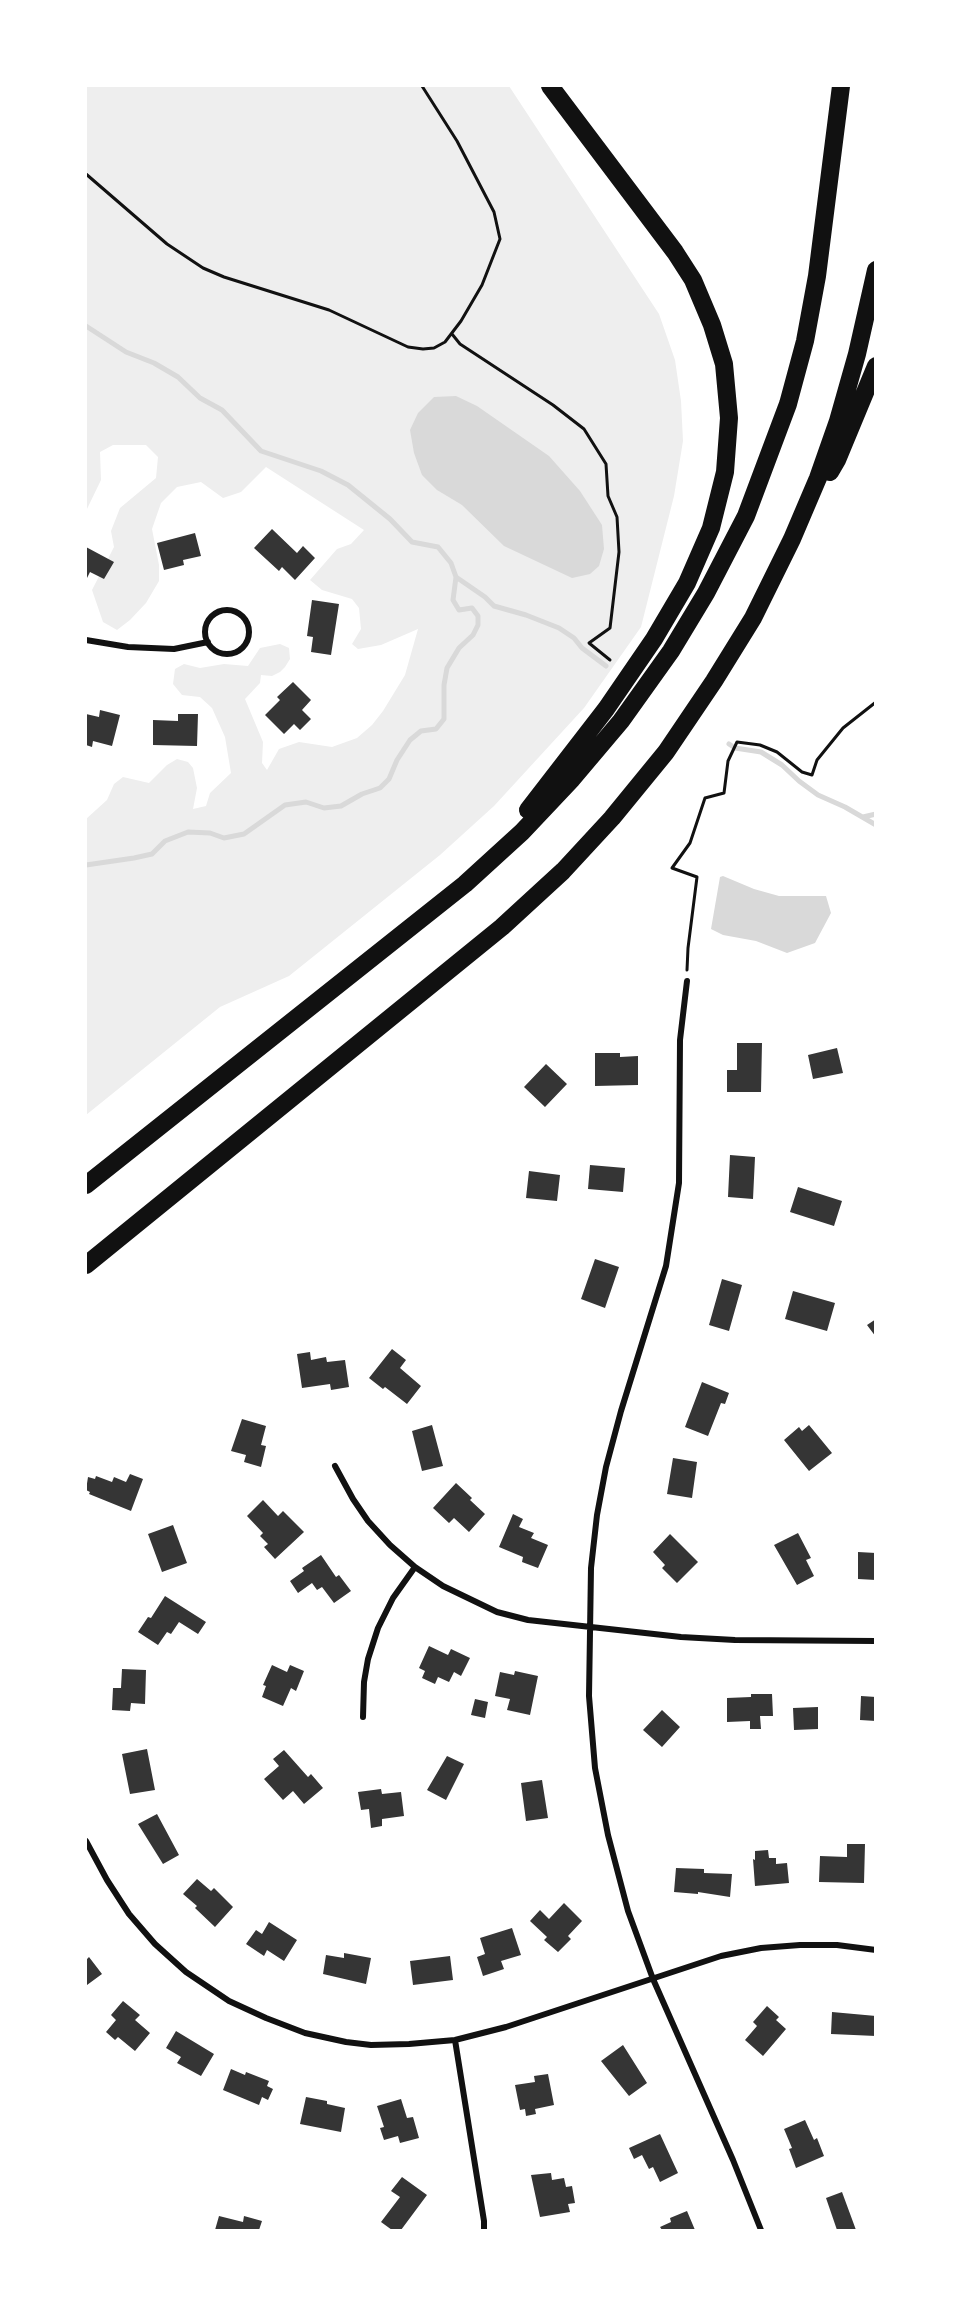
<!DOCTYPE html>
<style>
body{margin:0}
#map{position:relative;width:961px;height:2316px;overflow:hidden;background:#fff;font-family:Raleway,sans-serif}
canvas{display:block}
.frame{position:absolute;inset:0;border:87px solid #fff;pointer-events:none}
</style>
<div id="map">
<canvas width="961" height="2316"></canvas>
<div class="frame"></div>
</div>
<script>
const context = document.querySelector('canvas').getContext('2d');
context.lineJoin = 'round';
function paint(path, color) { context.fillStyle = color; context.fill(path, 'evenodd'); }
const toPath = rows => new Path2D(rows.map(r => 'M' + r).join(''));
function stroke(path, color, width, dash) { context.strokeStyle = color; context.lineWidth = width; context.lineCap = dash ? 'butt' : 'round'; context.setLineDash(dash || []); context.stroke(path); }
paint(toPath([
 [86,86,509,86,659,314,675,360,681,401,683,441,674,496,641,627,584,708,494,806,440,855,289,976,220,1007,86,1115,86,819,107,800,114,784,123,777,149,783,167,765,177,759,188,762,193,768,197,788,193,809,206,806,210,793,231,773,225,737,212,708,200,697,182,695,173,684,175,669,184,664,200,668,224,664,248,666,260,648,280,644,289,648,290,659,285,667,280,672,272,676,261,675,260,683,245,699,263,742,262,763,267,770,279,749,299,742,332,747,357,738,372,725,383,711,405,675,418,629,381,645,358,649,352,644,361,629,359,608,352,599,322,590,310,580,337,549,351,544,364,530,266,467,241,492,223,498,201,482,177,487,161,503,152,529,159,565,159,581,146,603,130,620,117,630,103,622,92,590,114,547,111,531,120,508,156,478,158,457,146,445,113,445,100,452,101,480,86,511]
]), '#eee');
paint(toPath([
 [456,396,477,406,549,456,580,491,602,525,604,549,599,566,590,574,572,578,504,546,462,505,437,490,422,475,414,453,410,430,418,413,434,397],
 [723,876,754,889,779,896,826,896,831,913,815,943,787,953,756,941,723,935,711,929,720,877]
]), '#d9d9d9');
stroke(toPath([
 [86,326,126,352,154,363,178,377,200,398,222,410,261,451,321,471,348,485,390,519,412,542,438,547,451,563,456,577,453,600,459,610,472,608,478,616,478,625,473,635,459,648,447,668,444,685,444,719,436,729,421,731,410,740,397,760,389,779,380,788,362,794,341,806,324,808,306,802,285,805,244,834,224,838,210,833,188,832,165,841,152,854,134,858,86,865],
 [456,577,485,597,494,606,526,615,559,628,574,638,582,648,606,666],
 [729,744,735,748,761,752,782,765,799,781,818,795,845,807,876,825],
 [863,817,876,814]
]), '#d9d9d9', 5);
paint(toPath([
 [272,529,297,553,303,546,315,558,295,580,282,567,279,571,254,548],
 [195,533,201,556,183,560,184,565,164,570,157,543],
 [86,547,114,562,104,579,90,572,86,580],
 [312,600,339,604,331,655,311,652,313,637,307,636],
 [293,682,311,700,302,710,311,719,300,730,294,724,284,734,265,715,280,700,277,697],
 [100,710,120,715,112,746,93,741,92,747,86,745,86,714,99,717],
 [178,714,198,714,197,746,153,745,153,720,178,721],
 [737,1043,762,1043,761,1092,727,1092,727,1070,737,1070],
 [837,1048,843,1073,813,1079,808,1055],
 [595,1053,620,1053,620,1057,638,1056,638,1085,595,1086],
 [546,1064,567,1084,545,1107,524,1087],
 [730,1155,755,1157,753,1199,728,1197],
 [590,1165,625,1168,623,1192,588,1189],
 [529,1171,560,1175,557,1201,526,1198],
 [798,1187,842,1201,834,1226,790,1212],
 [595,1259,619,1267,605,1308,581,1299],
 [722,1279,742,1285,729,1331,709,1325],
 [793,1291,835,1303,827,1331,785,1319],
 [876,1319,876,1337,867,1325],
 [392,1349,406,1360,400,1368,421,1386,407,1404,385,1387,383,1389,369,1378],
 [310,1352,311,1360,326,1357,327,1362,345,1360,349,1387,331,1390,330,1384,302,1388,297,1354],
 [702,1382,729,1393,725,1404,721,1403,708,1436,685,1427],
 [242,1419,266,1426,261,1445,266,1446,261,1467,244,1462,246,1455,231,1451],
 [432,1425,443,1466,422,1471,412,1431],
 [809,1425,832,1453,809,1471,784,1440,799,1427,802,1431],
 [673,1458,697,1462,692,1498,667,1494],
 [130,1474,143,1479,131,1511,89,1494,90,1492,86,1490,88,1477,95,1479,96,1476,112,1482,114,1477,126,1482],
 [456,1483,472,1498,470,1500,485,1514,469,1532,454,1518,449,1523,433,1508],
 [263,1500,278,1516,283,1511,304,1532,275,1559,264,1547,268,1544,260,1536,263,1533,247,1516],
 [513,1514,523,1519,519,1527,534,1533,531,1538,548,1545,538,1568,522,1562,523,1557,499,1547],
 [173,1525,187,1563,162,1572,148,1534],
 [798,1533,811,1558,806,1560,814,1576,797,1585,774,1545],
 [670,1534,698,1562,677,1583,662,1568,665,1565,653,1552],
 [858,1552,876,1553,876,1580,858,1579],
 [321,1555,336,1577,339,1575,351,1591,334,1603,322,1587,317,1590,312,1583,298,1593,290,1581,304,1571,302,1568],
 [165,1596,206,1622,198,1634,179,1622,171,1634,167,1632,158,1645,138,1632,148,1617,151,1618],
 [429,1646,448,1655,451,1649,470,1658,461,1676,454,1672,449,1682,438,1677,435,1684,422,1678,425,1671,419,1668],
 [272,1665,287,1672,290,1665,304,1671,296,1691,291,1688,283,1706,262,1697,266,1686,263,1685],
 [122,1669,146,1670,145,1704,131,1703,130,1711,112,1710,113,1688,121,1688],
 [515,1671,538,1676,530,1715,507,1710,510,1699,495,1696,500,1672,514,1675],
 [751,1694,772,1694,773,1716,760,1716,761,1729,750,1729,750,1721,727,1722,727,1698,751,1697],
 [861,1696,876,1697,876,1721,860,1720],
 [475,1699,488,1702,485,1718,471,1715],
 [818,1707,818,1729,794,1730,793,1708],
 [662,1710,680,1727,662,1747,643,1730],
 [147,1749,155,1790,130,1794,122,1754],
 [284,1750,308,1777,311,1774,323,1788,304,1804,293,1791,283,1800,264,1779,279,1766,273,1759],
 [447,1756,464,1764,446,1800,427,1790],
 [542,1780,548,1818,526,1821,521,1783],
 [381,1789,382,1794,401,1792,404,1816,382,1819,382,1826,371,1828,369,1809,361,1810,358,1792],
 [157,1814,179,1855,163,1864,138,1824],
 [847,1844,865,1844,864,1883,819,1882,820,1856,847,1857],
 [768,1850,769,1858,776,1858,776,1864,787,1863,789,1883,755,1886,753,1859,755,1860,755,1851],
 [676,1868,704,1869,704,1873,732,1874,730,1897,698,1892,698,1894,674,1892],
 [197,1879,211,1891,214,1888,233,1907,215,1927,195,1908,197,1906,183,1894],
 [564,1903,582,1921,568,1936,571,1939,558,1952,544,1940,547,1937,530,1921,540,1910,549,1919],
 [269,1922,297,1940,284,1961,267,1950,264,1956,246,1944,256,1930,262,1934],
 [512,1928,521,1955,501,1961,504,1969,483,1976,477,1957,485,1954,480,1938],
 [344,1953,371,1958,366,1984,323,1974,326,1955,344,1958],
 [450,1956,453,1980,413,1985,410,1961],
 [89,1957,102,1974,87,1985,86,1960],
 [123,2001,140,2015,135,2020,150,2033,135,2051,118,2037,115,2040,106,2032,116,2020,111,2015],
 [767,2006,779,2017,776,2020,786,2029,763,2056,745,2040,757,2026,753,2022],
 [832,2012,876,2016,876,2036,831,2034],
 [176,2031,214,2054,201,2076,177,2063,181,2057,166,2048],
 [623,2045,647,2083,629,2096,601,2061],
 [231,2069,245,2075,246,2072,269,2081,267,2086,273,2089,268,2100,262,2097,259,2105,223,2090],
 [548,2074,554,2105,535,2109,536,2114,526,2116,525,2109,520,2110,515,2085,535,2082,534,2076],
 [306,2097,327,2101,327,2104,345,2108,341,2132,300,2124],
 [401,2099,407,2118,413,2117,419,2138,400,2143,398,2136,384,2140,380,2128,384,2127,377,2106],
 [805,2120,814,2140,817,2138,824,2156,796,2168,789,2149,792,2148,784,2129],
 [660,2134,678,2173,660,2182,653,2167,649,2169,642,2155,634,2159,629,2148],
 [551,2173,552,2180,564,2178,566,2187,572,2186,575,2203,568,2204,570,2212,540,2217,531,2175],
 [402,2177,427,2195,401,2230,392,2230,381,2222,400,2197,391,2191],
 [842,2192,856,2230,837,2230,826,2198],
 [687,2211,695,2230,662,2230,660,2227,671,2222,670,2218],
 [219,2216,243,2222,244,2216,262,2221,259,2230,215,2230]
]), '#353535');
stroke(toPath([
 [86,174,167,244,203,268,224,277,329,310,408,347,423,349,434,348,445,342,461,321,482,285,500,239,494,212,457,141,422,86],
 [452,334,460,344,553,405,584,429,606,464,608,496,617,517,619,552,610,628,589,643,610,660],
 [687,970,688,948,697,877,672,868,690,843,705,798,724,793,728,761,737,742,760,745,777,752,802,772,812,775,817,760,843,728,876,702]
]), '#111', 3);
stroke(toPath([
 '205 632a22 22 0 1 1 44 0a22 22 0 1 1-44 0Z',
 [86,640,128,647,174,649,208,642],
 [687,981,680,1040,679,1183,666,1266,621,1411,606,1467,597,1515,591,1568,589,1696,595,1768,608,1835,628,1911,653,1979,733,2160,761,2230],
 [335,1466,353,1499,368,1521,390,1545,415,1567,443,1586,497,1612,528,1620,681,1637,735,1640,876,1641],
 [363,1717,364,1682,368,1659,378,1628,393,1598,415,1567],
 [86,1841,107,1880,129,1914,155,1944,186,1972,229,2001,266,2018,305,2033,346,2042,371,2045,409,2044,455,2040,506,2027,721,1956,761,1948,800,1945,837,1945,876,1950],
 [455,2040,484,2221,484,2230]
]), '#111', 6);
stroke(toPath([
 [830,472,837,460,876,366],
 [528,810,606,709,654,639,687,583,711,528,725,472,729,418,724,364,712,325,693,280,675,252,550,86],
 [86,1185,465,884,522,832,572,779,621,721,671,651,706,593,746,516,788,404,805,341,817,276,841,86],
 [86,1265,502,927,563,871,612,818,666,752,714,681,753,618,792,539,818,478,838,421,857,354,876,270]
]), '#111', 18);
</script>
